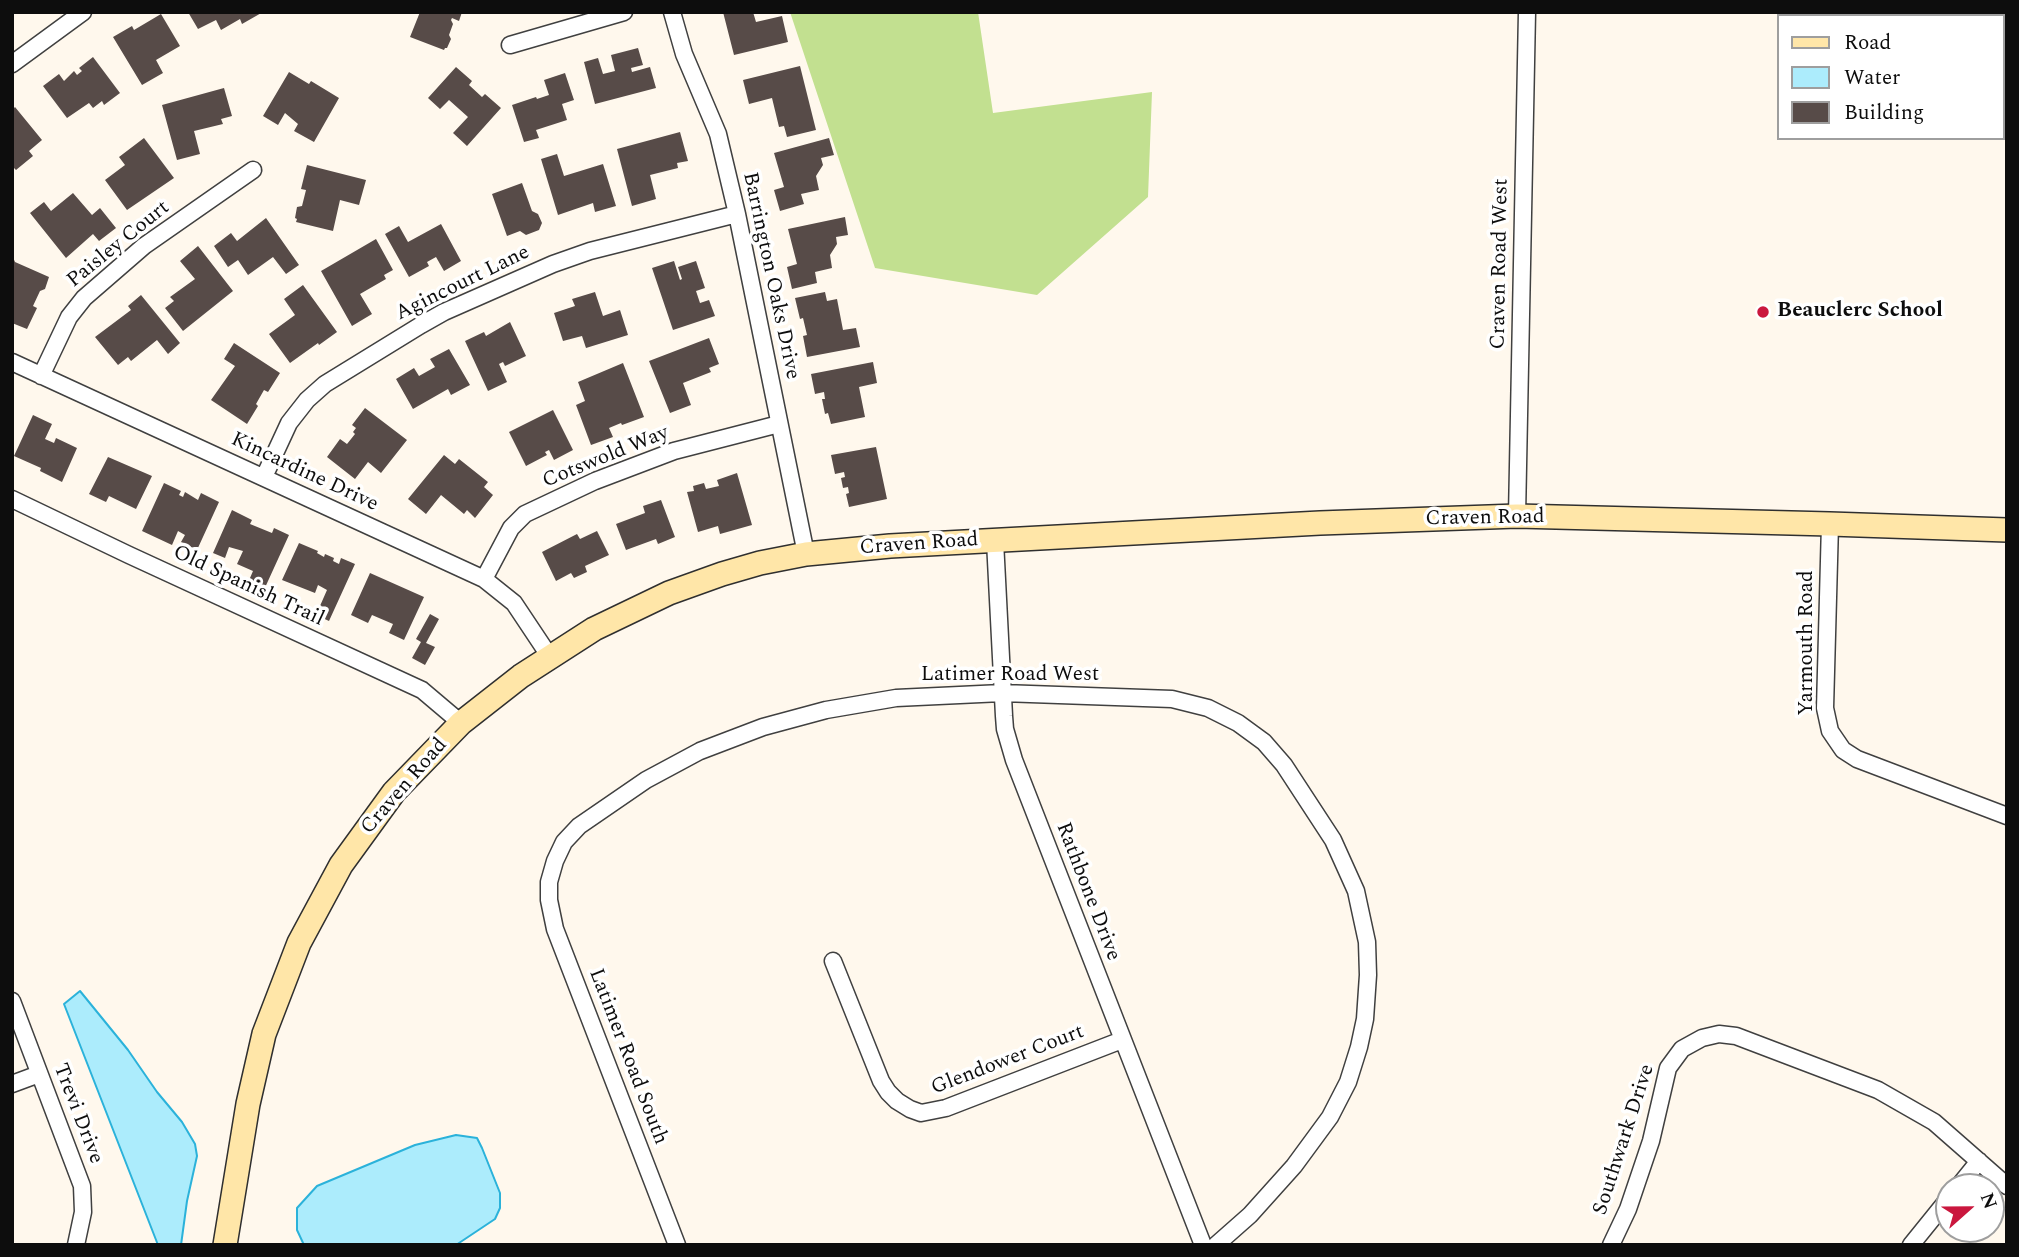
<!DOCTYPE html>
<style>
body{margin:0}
#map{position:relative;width:2019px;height:1257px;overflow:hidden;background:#fff8ed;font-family:Spectral,serif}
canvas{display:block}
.frame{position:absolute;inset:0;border:14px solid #0d0d0d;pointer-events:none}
.legend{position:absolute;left:1777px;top:14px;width:228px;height:126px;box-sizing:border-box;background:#fff;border:2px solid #9e9e9e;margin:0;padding:9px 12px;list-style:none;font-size:21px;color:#0d0d0d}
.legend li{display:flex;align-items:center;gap:14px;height:35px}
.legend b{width:35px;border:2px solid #9e9e9e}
.north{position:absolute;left:1935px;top:1173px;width:70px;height:70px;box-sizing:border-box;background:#fff;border:2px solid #9e9e9e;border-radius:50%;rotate:69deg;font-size:19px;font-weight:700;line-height:28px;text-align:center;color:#0d0d0d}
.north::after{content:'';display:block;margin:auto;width:24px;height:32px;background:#ca173e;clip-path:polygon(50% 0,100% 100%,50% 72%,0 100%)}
</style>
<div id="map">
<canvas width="2019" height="1257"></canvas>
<div class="frame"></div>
<ul class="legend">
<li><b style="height:9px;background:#ffe6a8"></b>Road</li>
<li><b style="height:19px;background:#acecfc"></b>Water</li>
<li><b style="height:19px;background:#574b48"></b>Building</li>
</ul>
<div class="north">N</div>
</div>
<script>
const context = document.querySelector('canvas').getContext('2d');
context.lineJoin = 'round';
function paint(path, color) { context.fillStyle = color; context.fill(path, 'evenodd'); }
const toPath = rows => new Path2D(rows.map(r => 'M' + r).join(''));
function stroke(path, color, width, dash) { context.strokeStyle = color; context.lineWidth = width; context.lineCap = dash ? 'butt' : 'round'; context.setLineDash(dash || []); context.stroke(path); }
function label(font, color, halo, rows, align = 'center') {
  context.font = font + ' Spectral,serif'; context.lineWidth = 7; context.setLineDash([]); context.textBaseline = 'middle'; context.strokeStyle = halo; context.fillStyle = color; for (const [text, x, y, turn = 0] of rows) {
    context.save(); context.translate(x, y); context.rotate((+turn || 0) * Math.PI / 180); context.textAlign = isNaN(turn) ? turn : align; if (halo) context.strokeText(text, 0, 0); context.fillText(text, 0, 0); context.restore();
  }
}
paint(toPath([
 [790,12,978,12,993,113,1152,92,1148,197,1037,295,875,268]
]), '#c2e090');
const water = toPath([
 [80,991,128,1050,157,1092,182,1122,195,1144,197,1156,187,1201,181,1245,158,1245,64,1004,80,991],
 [456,1135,477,1138,482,1148,500,1193,500,1208,495,1219,456,1245,304,1245,297,1230,297,1208,317,1186,415,1145,456,1135]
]);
paint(water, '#acecfc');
stroke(water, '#2bb2da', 2);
paint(toPath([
 [188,12,263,12,242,24,240,19,221,30,216,20,198,29],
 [420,12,462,12,459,21,452,18,451,20,453,24,449,35,451,39,447,48,445,48,444,50,410,37],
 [723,12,753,12,756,22,782,16,788,42,734,55],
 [161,14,180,46,156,60,163,73,142,85,113,37,132,26,134,30],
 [638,48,643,65,631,68,632,72,650,67,656,88,595,104,584,62,598,58,603,74,615,71,611,55],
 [93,57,120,93,104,105,102,101,93,108,89,103,67,118,43,86,59,74,64,81,74,71,77,75,82,71,79,68],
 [800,66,816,130,787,137,784,126,779,127,772,98,749,104,743,80],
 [456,67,472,81,469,85,482,97,485,94,501,108,467,146,453,133,468,117,449,100,440,109,428,98],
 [289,72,309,84,311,81,339,98,314,142,294,131,298,124,285,113,278,125,263,116],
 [565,73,574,100,562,104,567,120,536,130,539,138,524,142,512,105,536,97,537,99,549,95,544,80],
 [224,88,232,116,221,119,223,124,194,131,200,154,177,160,162,105],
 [15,107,42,140,29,151,33,156,16,170,12,166,12,110],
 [680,132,688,161,677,163,678,168,650,175,656,199,632,206,617,149],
 [144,138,174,178,127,210,105,180,125,165,119,157],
 [829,138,834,155,821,158,823,165,816,176,819,190,801,194,804,204,780,211,774,190,784,187,774,153],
 [557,154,564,176,603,164,616,206,595,212,593,203,558,215,541,159],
 [307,165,366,180,359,205,340,200,333,231,296,222,297,219,295,218,297,207,302,206,306,190,301,189],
 [522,183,532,211,538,214,542,223,539,230,526,235,520,231,507,236,492,194],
 [73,193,92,215,100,208,116,228,99,241,93,234,66,258,30,213,44,202,51,211],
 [845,217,848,235,836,237,837,244,830,255,832,268,815,272,817,283,792,289,787,267,797,264,788,229],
 [266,218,299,265,286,274,273,257,248,275,238,260,228,267,214,246,231,233,237,241],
 [441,224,461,261,444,271,436,257,427,262,429,266,409,277,385,234,399,226,408,242],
 [376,239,393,270,384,275,386,279,360,294,372,314,352,326,321,271],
 [198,246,233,291,183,331,165,308,174,301,170,297,195,279,180,261],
 [12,255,15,262,49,277,45,289,40,291,33,306,37,308,27,329,12,323],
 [674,261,680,280,682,279,678,267,696,261,705,288,696,291,700,303,709,300,715,316,673,330,652,268],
 [303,285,337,332,319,345,318,343,290,363,269,334,295,315,284,299],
 [595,292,603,316,620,310,628,335,586,348,582,336,563,341,554,313,575,306,572,299],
 [825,292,827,301,837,299,843,330,856,328,860,347,807,357,803,336,807,335,803,318,800,319,795,298],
 [141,295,180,343,168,354,157,340,131,361,128,357,118,365,95,337,131,310,128,306],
 [510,322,526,356,505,366,503,362,499,364,507,382,488,391,465,341,484,332,486,336],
 [709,338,719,364,709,368,711,372,683,383,691,405,670,413,649,361],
 [234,343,280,373,268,392,264,390,256,404,258,406,247,424,211,400,235,366,224,359],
 [449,349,470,385,451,395,448,389,413,409,396,379,414,368,419,376,435,367,430,359],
 [873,362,877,383,859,387,865,417,831,424,828,413,825,414,822,399,825,399,824,392,815,394,811,374],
 [623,363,644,417,622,425,621,423,609,428,613,437,591,445,576,405,585,401,578,382],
 [365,408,407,440,381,473,368,462,355,479,327,457,340,439,347,444,355,434,353,432,356,428,352,425],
 [553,410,573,450,554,460,549,450,545,452,547,455,526,466,509,432],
 [33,415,52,424,45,439,54,443,56,438,77,448,62,482,40,471,41,468,14,456],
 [876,447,887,499,849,507,846,494,849,493,848,487,843,488,841,478,845,477,844,472,835,474,831,455],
 [444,455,455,464,459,459,488,482,484,487,493,495,475,518,467,510,464,514,441,495,426,514,408,499],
 [108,457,152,476,136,509,109,496,106,502,89,494],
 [737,473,752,525,720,534,718,526,698,532,687,492,694,491,693,486,704,483,706,489,719,486,717,480],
 [164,483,181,491,179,495,183,497,185,492,198,500,201,493,219,502,197,550,181,542,185,535,178,531,172,545,142,531],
 [661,500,675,537,658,544,656,539,626,550,616,524,645,513,643,506],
 [232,510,252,520,250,524,272,533,274,528,289,535,263,592,247,585,253,571,237,564,243,551,229,547,225,558,213,553],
 [597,531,609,555,585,566,587,572,574,578,571,573,556,581,542,552,577,534,580,539],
 [299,543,318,551,317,553,324,557,325,554,334,558,333,561,339,564,341,558,355,564,329,621,316,615,327,590,318,585,315,593,282,580],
 [370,573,424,597,404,640,389,633,393,624,372,615,368,623,351,615],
 [430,614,439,619,426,643,435,647,425,665,412,658,421,642,416,639]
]), '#574b48');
const street = toPath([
 [672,12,684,54,718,134,737,214,806,554],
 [510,45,624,12],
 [12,64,83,12],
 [12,362,484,579,514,603,550,657],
 [41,376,69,317,84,298,144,246,253,170],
 [264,477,289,423,307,400,325,384,421,325,444,312,553,264,590,251,737,214],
 [12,499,129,555,422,690,461,723],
 [1517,516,1527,12],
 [1830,524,1825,708,1830,731,1843,750,1857,759,2007,816],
 [995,541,1004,716,1005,729,1014,760,1203,1245],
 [484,579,511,528,525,514,595,481,674,451,779,424],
 [833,961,881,1081,888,1092,897,1101,910,1109,921,1113,946,1108,1122,1040],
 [12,1001,82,1186,83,1212,76,1245],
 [12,1084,39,1074],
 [1958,1187,1979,1161],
 [677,1245,555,929,549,900,549,882,555,861,564,842,579,826,646,780,700,751,763,727,826,710,896,698,1002,693,1172,699,1208,708,1238,723,1264,742,1284,765,1333,840,1356,891,1367,942,1368,975,1365,1019,1359,1047,1348,1082,1330,1117,1294,1166,1250,1215,1216,1245],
 [1611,1245,1628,1209,1651,1141,1668,1068,1682,1049,1702,1038,1719,1034,1736,1036,1878,1090,1934,1122,2007,1186],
 [1911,1245,1949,1198]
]);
const secondary = toPath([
 [225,1245,248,1104,264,1034,299,943,341,865,394,792,461,723,521,676,594,629,669,593,722,574,760,563,806,554,890,546,1320,523,1517,516,1830,524,2007,530]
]);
stroke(street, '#404040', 19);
stroke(secondary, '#2f2f2f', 26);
stroke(street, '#fff', 16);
stroke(secondary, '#ffe6a8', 23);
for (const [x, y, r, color] of [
 [1763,312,7,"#ca173e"]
]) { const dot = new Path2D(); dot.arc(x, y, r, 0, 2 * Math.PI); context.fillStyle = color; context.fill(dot); stroke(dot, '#fff', 2.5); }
label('21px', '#0d0d0d', '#fff', [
 ["Paisley Court",119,245,-39],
 ["Craven Road West",1501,264,-89],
 ["Barrington Oaks Drive",770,276,78],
 ["Agincourt Lane",463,284,-26],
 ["Cotswold Way",606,458,-22],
 ["Kincardine Drive",304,473,25],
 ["Craven Road",1485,519,-1],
 ["Craven Road",919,545,-4],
 ["Old Spanish Trail",248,587,25],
 ["Yarmouth Road",1808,643,-90],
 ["Latimer Road West",1010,676],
 ["Craven Road",405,787,-49],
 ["Rathbone Drive",1087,892,69],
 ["Latimer Road South",627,1057,69],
 ["Glendower Court",1008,1061,-21],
 ["Trevi Drive",77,1114,69],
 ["Southwark Drive",1625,1140,-72]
]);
label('bold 21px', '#0d0d0d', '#fff', [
 ["Beauclerc School",1777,312]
], 'left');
</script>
